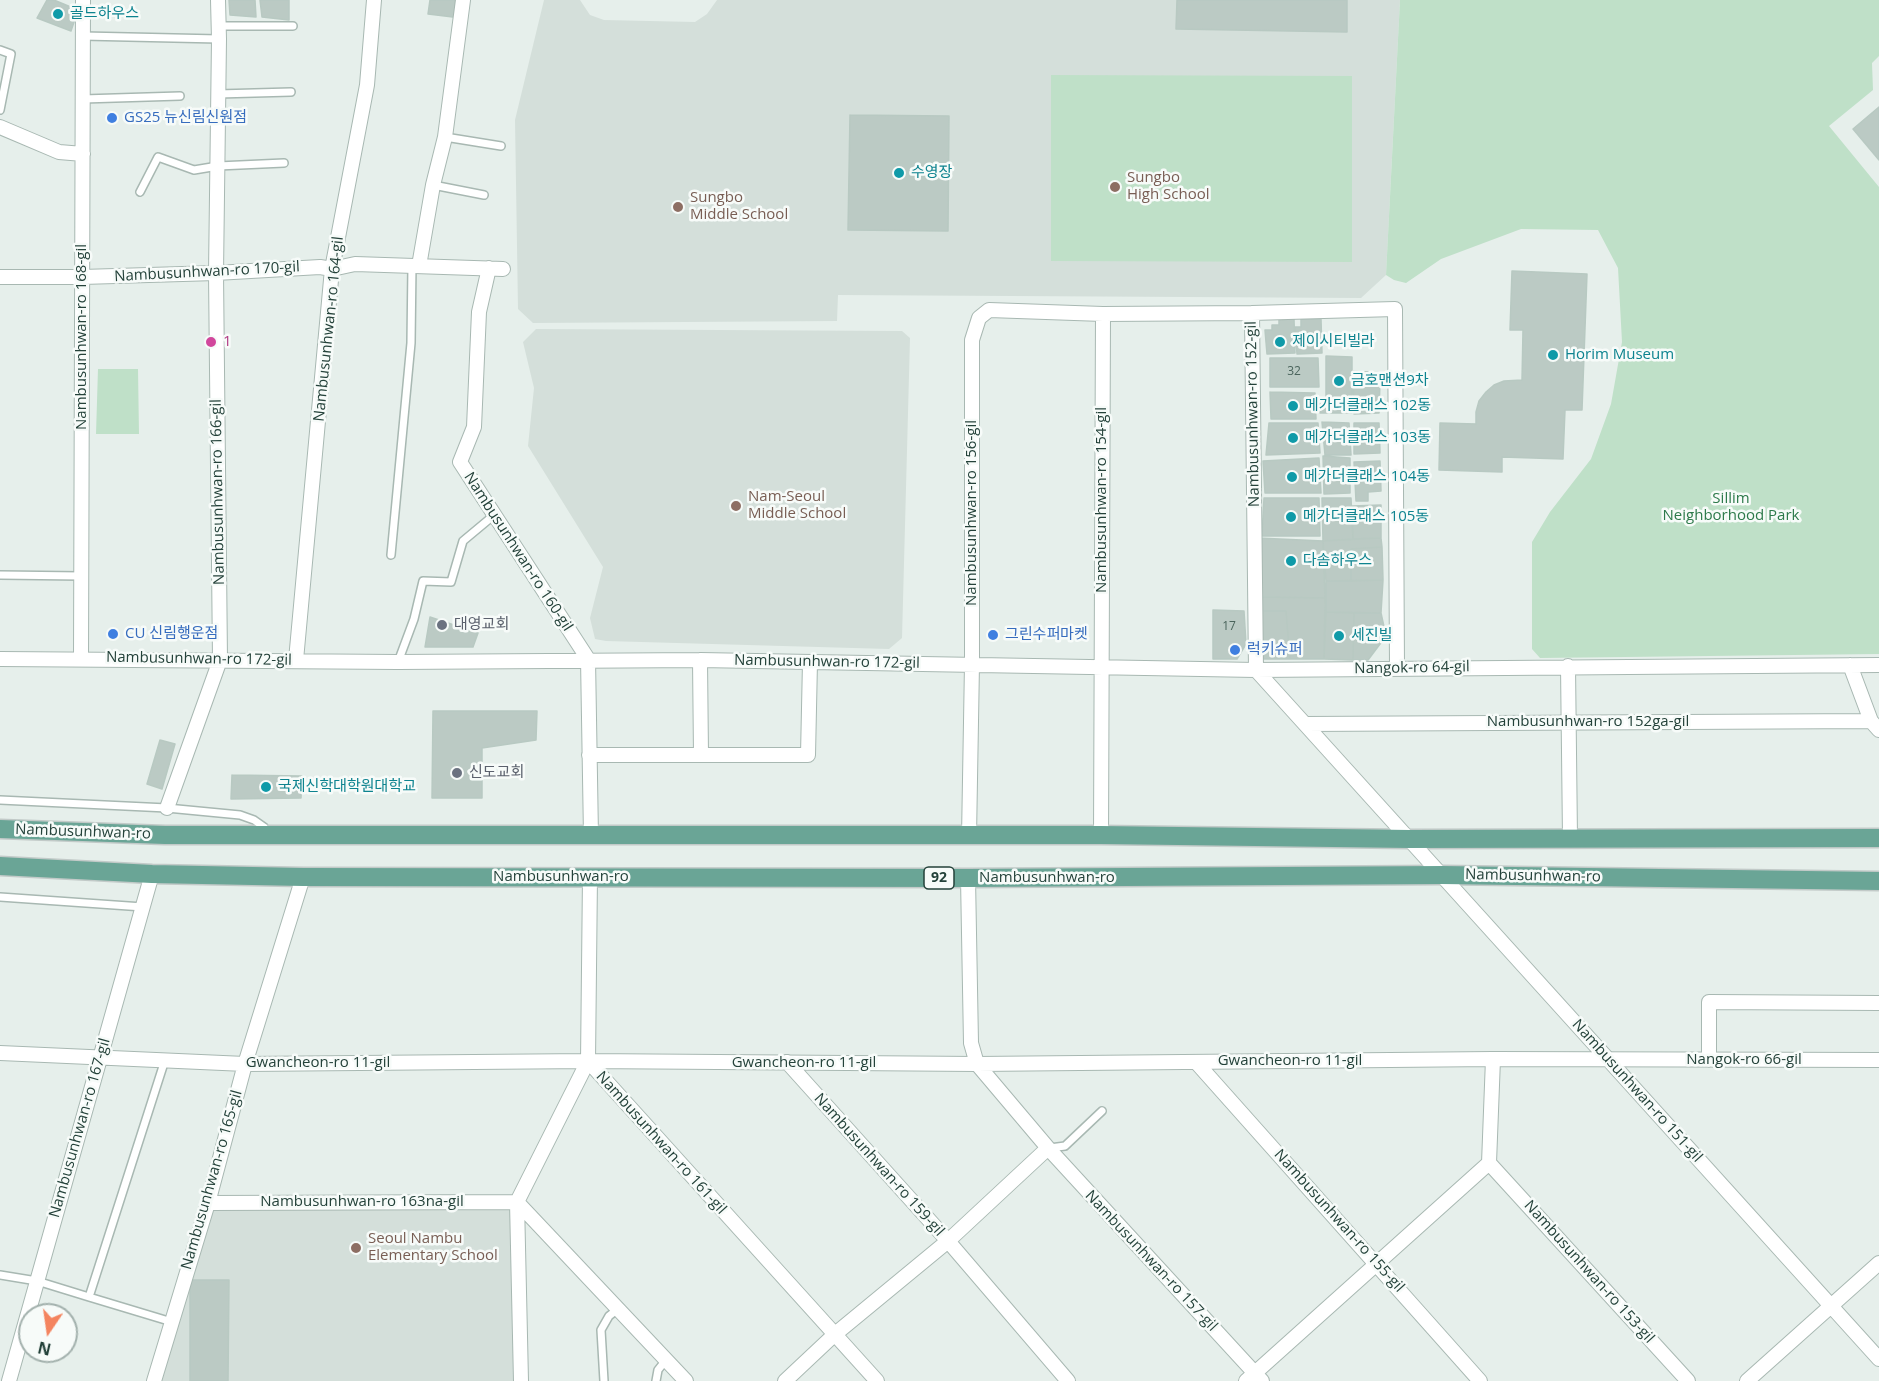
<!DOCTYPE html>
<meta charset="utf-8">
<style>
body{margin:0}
#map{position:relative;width:1879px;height:1381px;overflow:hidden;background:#e6efeb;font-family:"Open Sans",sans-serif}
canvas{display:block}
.north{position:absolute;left:18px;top:1303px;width:60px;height:60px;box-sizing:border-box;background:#f7fbf9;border:2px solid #a3b1ad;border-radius:50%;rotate:193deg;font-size:16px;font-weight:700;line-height:24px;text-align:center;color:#24423a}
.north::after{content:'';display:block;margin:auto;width:21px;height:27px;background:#f4845f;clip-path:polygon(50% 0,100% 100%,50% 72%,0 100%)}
</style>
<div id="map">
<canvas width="1879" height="1381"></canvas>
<div class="north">N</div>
</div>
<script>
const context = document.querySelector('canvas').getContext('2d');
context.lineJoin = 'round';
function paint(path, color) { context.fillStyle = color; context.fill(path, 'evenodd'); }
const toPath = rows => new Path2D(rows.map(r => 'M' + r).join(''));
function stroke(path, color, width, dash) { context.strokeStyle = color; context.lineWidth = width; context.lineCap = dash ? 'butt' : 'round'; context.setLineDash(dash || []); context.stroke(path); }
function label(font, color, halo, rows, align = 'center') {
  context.font = font + ' "Open Sans","Noto Sans KR",sans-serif'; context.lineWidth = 5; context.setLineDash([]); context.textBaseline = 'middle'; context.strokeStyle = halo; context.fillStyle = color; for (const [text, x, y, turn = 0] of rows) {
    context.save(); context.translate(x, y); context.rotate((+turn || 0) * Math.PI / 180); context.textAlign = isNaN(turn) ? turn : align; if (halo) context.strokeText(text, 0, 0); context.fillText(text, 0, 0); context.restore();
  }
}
paint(toPath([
 [544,0,580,0,590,15,604,20,695,22,707,14,717,0,1400,0,1386,275,1361,298,838,295,837,321,533,323,518,309,515,120],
 [536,329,902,331,910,338,902,638,889,649,606,641,595,639,590,618,603,567,528,446,534,388,523,342],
 [517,1202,521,1381,154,1381,208,1203]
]), '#d4dfda');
paint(toPath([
 [1400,0,1879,0,1879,56,1872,63,1873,90,1829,126,1879,187,1879,654,1540,658,1532,649,1532,542,1550,512,1591,459,1611,404,1622,342,1618,268,1598,230,1521,229,1441,259,1406,283,1394,280,1386,275],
 [1051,75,1352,76,1352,262,1051,261],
 [98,369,138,369,139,434,96,434]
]), '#bfe0c8');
const building = toPath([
 [47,0,54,0,78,10,71,31,37,18,47,0],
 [229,0,255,0,256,17,230,15,229,0],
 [260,0,289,0,289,20,262,17,260,0],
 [430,0,463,0,461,18,428,14,430,0],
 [1177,0,1347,0,1347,32,1176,29,1177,0],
 [1879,107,1879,160,1853,129,1879,107],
 [850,115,949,116,948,231,848,230,850,115],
 [1512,271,1587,274,1582,410,1565,410,1563,459,1502,457,1502,472,1439,470,1440,423,1476,424,1476,412,1479,401,1486,392,1494,385,1504,381,1522,380,1523,330,1510,330,1512,271],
 [1294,319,1295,353,1267,354,1265,330,1272,330,1272,325,1279,325,1279,320,1294,319],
 [1301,319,1321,319,1322,353,1297,354,1295,327,1301,327,1301,319],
 [1326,356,1352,357,1352,413,1320,413,1319,404,1326,404,1326,356],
 [1270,358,1318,358,1319,387,1270,387,1270,358],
 [1353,371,1368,372,1369,380,1380,381,1379,413,1354,414,1353,371],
 [1270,392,1315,393,1316,419,1271,419,1270,392],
 [1322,422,1349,423,1351,455,1325,455,1322,422],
 [1269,423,1318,423,1320,453,1266,455,1269,423],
 [1354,423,1379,423,1380,453,1354,454,1354,423],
 [1323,456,1350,458,1350,493,1324,494,1323,456],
 [1319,458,1321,493,1265,493,1263,461,1319,458],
 [1380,461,1381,491,1368,492,1368,501,1356,501,1354,462,1380,461],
 [1264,498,1319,498,1320,536,1262,536,1264,498],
 [1322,498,1351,498,1353,539,1323,541,1322,498],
 [1381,505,1381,538,1353,539,1352,506,1381,505],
 [1258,538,1323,541,1325,598,1259,597,1258,538],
 [1381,538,1382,547,1351,549,1351,581,1326,581,1323,541,1381,538],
 [1382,547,1383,580,1351,581,1351,549,1382,547],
 [1383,580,1381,613,1326,612,1326,581,1383,580],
 [1259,597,1325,598,1324,659,1290,659,1286,611,1258,611,1259,597],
 [1213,610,1244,611,1246,644,1237,659,1213,659,1213,610],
 [1258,611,1286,611,1290,659,1260,659,1258,611],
 [1326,612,1354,613,1353,660,1324,659,1326,612],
 [1354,613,1381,613,1386,636,1368,660,1353,660,1354,613],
 [430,617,478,633,473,647,425,647,430,617],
 [433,711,537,711,536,740,482,748,482,798,432,798,433,711],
 [160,740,175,744,162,789,147,784,160,740],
 [232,775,302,776,301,798,231,799,232,775],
 [190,1280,229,1280,228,1381,190,1381,190,1280]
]);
paint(building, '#bbcac4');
stroke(building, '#b8c9c2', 1.5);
const lane = toPath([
 [219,26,293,26],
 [83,36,219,39],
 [0,50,11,54,0,110],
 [218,94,291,92],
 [83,99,180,96],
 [445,137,501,146],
 [433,185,484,195],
 [140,192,158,157,194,170,218,166,284,163],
 [391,555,411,343,412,265],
 [0,575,81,576],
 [398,662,414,619,423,581,451,582,463,541,493,516],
 [0,800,167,808,240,815,254,820,264,827,267,833],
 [0,897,143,907],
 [165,1060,89,1297,172,1322],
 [1050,1148,1065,1146,1102,1111],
 [0,1275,37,1281,89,1297],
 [604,1381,601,1330,609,1316,618,1309],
 [656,1381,658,1370,666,1360]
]);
const street = toPath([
 [0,127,59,152,83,154],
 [419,266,433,185,445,137,463,0],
 [489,268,479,312,474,427,460,462,588,659,591,836],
 [0,277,82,277,216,273,320,267,332,269,355,264,503,269],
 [81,658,83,0],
 [0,659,398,662,700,660,1256,670,1879,665],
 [296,660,332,269,367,85,374,0],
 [700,660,701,755],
 [1850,665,1871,721,1879,730],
 [1568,666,1570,838],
 [1397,668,1395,309,1252,313,1256,670,1879,1359],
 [1305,724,1871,721],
 [589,755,808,755,810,662],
 [167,808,220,660,216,273,219,39,218,0],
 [1101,835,1103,314,1252,313],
 [969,837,972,664,972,340,979,318,989,310,1103,314],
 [590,876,588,1061,877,1381],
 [968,878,971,1043,977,1064,1048,1148,1262,1381],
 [0,1053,245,1064,588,1061,977,1064,1493,1059,1879,1060],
 [1493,1059,1489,1163,1688,1381],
 [1709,1060,1709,1002,1879,1003],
 [787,1062,948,1241,1068,1381],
 [1196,1062,1480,1381],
 [208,1203,517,1202,686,1381],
 [9,1381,152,874],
 [154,1381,208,1203,245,1064,303,877],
 [521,1381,517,1202,588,1061],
 [785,1381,834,1335,948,1241,1048,1148],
 [1246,1381,1489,1163],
 [1747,1381,1879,1263]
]);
const primary = toPath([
 [0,829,165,835,1101,835,1410,839,1879,838],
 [0,866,152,874,303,877,968,878,1442,875,1879,881]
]);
stroke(lane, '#a8b8b2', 10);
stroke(street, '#a8b8b2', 16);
stroke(primary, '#c2cac8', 21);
stroke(lane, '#fff', 7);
stroke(street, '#fff', 14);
stroke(primary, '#6aa596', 18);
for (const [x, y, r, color] of [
 [58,14,6,"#0f9aa8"],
 [112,118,6,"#3f7fe0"],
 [899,173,6,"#0f9aa8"],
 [1115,187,6,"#8d6e63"],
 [678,207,6,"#8d6e63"],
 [211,342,6,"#d1479c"],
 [1280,342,6,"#0f9aa8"],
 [1553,355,6,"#0f9aa8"],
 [1339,381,6,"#0f9aa8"],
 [1293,406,6,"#0f9aa8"],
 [1293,438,6,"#0f9aa8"],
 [1292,477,6,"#0f9aa8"],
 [736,506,6,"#8d6e63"],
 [1291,517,6,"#0f9aa8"],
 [1291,561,6,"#0f9aa8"],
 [442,625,6,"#6b7280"],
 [113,634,6,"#3f7fe0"],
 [993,635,6,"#3f7fe0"],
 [1339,636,6,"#0f9aa8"],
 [1235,650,6,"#3f7fe0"],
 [457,773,6,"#6b7280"],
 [266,787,6,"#0f9aa8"],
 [356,1248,6,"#8d6e63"]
]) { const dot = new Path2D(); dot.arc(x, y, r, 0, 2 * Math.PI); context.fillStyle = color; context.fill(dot); stroke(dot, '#f7fbf9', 2); }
label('12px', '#4a645c', null, [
 ["32",1294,372],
 ["17",1229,627]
]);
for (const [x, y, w] of [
 [939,878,30]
]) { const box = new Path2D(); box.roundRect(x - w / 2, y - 11, w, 22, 4.5); context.fillStyle = '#f7fbf9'; context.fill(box); stroke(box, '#24423a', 1.5); }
label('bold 14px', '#24423a', null, [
 ["92",939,878]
]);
label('15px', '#0d838f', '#f7fbf9', [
 ["골드하우스",70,14],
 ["수영장",911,173],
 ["제이시티빌라",1292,342],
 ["Horim Museum",1565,355],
 ["금호맨션9차",1351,381],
 ["메가더클래스 102동",1305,406],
 ["메가더클래스 103동",1305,438],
 ["메가더클래스 104동",1304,477],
 ["메가더클래스 105동",1303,517],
 ["다솜하우스",1303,561],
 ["세진빌",1351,636],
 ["국제신학대학원대학교",278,787]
], 'left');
label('15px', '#366cbe', '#f7fbf9', [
 ["GS25 뉴신림신원점",124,118],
 ["CU 신림행운점",125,634],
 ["그린수퍼마켓",1005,635],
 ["럭키슈퍼",1247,650]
], 'left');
label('15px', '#785e54', '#f7fbf9', [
 ["Sungbo",1127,178],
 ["High School",1127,195],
 ["Sungbo",690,198],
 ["Middle School",690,215],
 ["Nam-Seoul",748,497],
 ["Middle School",748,514],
 ["Seoul Nambu",368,1239],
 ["Elementary School",368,1256]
], 'left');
label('15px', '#24423a', '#f7fbf9', [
 ["Nambusunhwan-ro 170-gil",207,272,-3],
 ["Nambusunhwan-ro 164-gil",329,329,-84],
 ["Nambusunhwan-ro 168-gil",82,337,-90],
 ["Nambusunhwan-ro 152-gil",1253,414,-91],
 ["Nambusunhwan-ro 166-gil",218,492,-91],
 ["Nambusunhwan-ro 154-gil",1102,500,-90],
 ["Nambusunhwan-ro 156-gil",972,513,-90],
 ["Nambusunhwan-ro 160-gil",518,552,57],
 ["Nambusunhwan-ro 172-gil",199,659,1],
 ["Nambusunhwan-ro 172-gil",827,662,1],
 ["Nangok-ro 64-gil",1412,668,-1],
 ["Nambusunhwan-ro 152ga-gil",1588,722],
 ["Nambusunhwan-ro",83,832,2],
 ["Nambusunhwan-ro",1533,876,1],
 ["Nambusunhwan-ro",561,877],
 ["Nambusunhwan-ro",1047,878],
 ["Nangok-ro 66-gil",1744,1060],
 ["Gwancheon-ro 11-gil",1290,1061],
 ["Gwancheon-ro 11-gil",318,1063],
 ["Gwancheon-ro 11-gil",804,1063],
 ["Nambusunhwan-ro 151-gil",1637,1091,48],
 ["Nambusunhwan-ro 167-gil",80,1128,-74],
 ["Nambusunhwan-ro 161-gil",661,1143,48],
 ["Nambusunhwan-ro 159-gil",879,1165,48],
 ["Nambusunhwan-ro 165-gil",212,1180,-74],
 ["Nambusunhwan-ro 163na-gil",362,1202],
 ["Nambusunhwan-ro 155-gil",1339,1221,48],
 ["Nambusunhwan-ro 157-gil",1151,1261,47],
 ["Nambusunhwan-ro 153-gil",1589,1272,48]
]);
label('15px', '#b23c85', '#f7fbf9', [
 ["1",223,342]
], 'left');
label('15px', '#2d7a4b', '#f7fbf9', [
 ["Sillim",1731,499],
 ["Neighborhood Park",1731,516]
]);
label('15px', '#5b616d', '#f7fbf9', [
 ["대영교회",454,625],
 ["신도교회",469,773]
], 'left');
</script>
